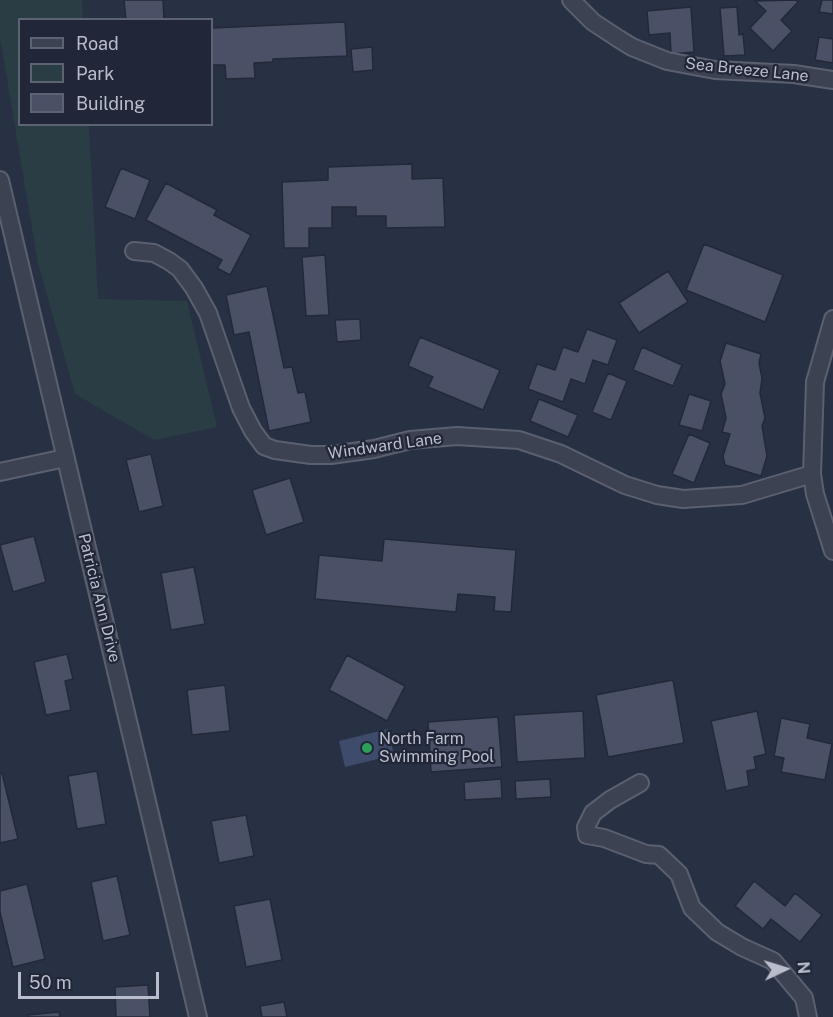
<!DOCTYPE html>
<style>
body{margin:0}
#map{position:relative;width:833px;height:1017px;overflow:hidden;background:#283043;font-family:"Public Sans",sans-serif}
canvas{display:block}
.legend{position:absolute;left:18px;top:18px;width:195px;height:108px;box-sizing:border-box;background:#212738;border:2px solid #5e6373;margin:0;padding:8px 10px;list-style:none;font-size:18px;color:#babecc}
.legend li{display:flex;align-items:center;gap:12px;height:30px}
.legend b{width:30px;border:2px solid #5e6373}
.north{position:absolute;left:755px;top:939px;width:60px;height:60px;-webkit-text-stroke:4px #212738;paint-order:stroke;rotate:86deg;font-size:16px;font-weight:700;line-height:24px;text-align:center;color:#babecc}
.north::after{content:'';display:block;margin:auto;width:21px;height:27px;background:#babecc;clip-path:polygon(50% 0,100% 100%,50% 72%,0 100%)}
.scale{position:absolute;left:18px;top:972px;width:141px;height:27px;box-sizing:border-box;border:3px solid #babecc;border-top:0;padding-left:8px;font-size:18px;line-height:21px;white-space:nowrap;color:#babecc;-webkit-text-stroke:4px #212738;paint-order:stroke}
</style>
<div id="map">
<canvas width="833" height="1017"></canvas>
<ul class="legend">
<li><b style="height:8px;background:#3d4252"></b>Road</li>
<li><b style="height:16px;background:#2a3d44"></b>Park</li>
<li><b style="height:16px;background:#4a5167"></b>Building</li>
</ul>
<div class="north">N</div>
<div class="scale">50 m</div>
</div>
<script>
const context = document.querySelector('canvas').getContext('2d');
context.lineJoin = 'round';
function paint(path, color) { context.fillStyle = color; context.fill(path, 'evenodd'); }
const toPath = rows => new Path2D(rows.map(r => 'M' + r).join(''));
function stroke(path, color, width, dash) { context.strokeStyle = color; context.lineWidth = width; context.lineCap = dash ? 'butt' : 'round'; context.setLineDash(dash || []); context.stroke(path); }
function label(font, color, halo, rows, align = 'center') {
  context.font = font + ' "Public Sans",sans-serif'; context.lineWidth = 4.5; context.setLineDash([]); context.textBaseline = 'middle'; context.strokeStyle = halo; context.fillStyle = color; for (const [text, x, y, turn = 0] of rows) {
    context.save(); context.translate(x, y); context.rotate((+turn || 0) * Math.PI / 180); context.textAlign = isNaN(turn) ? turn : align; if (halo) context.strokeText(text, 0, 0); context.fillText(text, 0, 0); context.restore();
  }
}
paint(toPath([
 [0,0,82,0,83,19,20,20,20,124,89,125,98,299,187,301,217,427,154,440,75,394,38,264,0,37]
]), '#2a3d44');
paint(toPath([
 [388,729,394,755,345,767,339,741]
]), '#3f4b6b');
const building = toPath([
 [124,0,163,0,164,20,126,20,124,0],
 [796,0,798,2,781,20,792,31,773,51,750,28,766,11,755,1,796,0],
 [822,0,833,0,833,14,819,12,822,0],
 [691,7,694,52,671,54,670,33,649,35,647,11,691,7],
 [737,7,739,35,743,34,745,55,724,56,720,8,737,7],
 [345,22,347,56,273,59,273,62,254,63,255,78,226,79,225,65,212,65,212,28,345,22],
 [819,37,833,39,833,63,815,60,819,37],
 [372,47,373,70,353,72,351,49,372,47],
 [412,164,412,179,443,178,445,227,386,228,386,216,356,216,356,207,332,207,332,228,309,228,309,248,284,248,282,182,328,180,328,167,412,164],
 [121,168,150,180,135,219,105,207,121,168],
 [166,183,217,210,214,215,251,235,230,275,217,268,222,260,146,220,166,183],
 [704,244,783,275,765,322,686,290,704,244],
 [325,255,329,315,306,316,302,257,325,255],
 [668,271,688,302,639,333,619,303,668,271],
 [267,286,284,368,292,367,298,393,305,392,311,422,269,431,249,332,234,335,226,295,267,286],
 [360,319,361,340,337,342,335,320,360,319],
 [587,329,617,340,608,365,593,360,585,384,571,379,563,402,528,389,537,364,555,370,563,347,578,352,587,329],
 [420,337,500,370,483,410,428,387,433,377,408,366,420,337],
 [726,343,761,354,759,363,762,378,760,393,765,418,762,426,767,456,761,476,725,465,723,456,730,434,722,432,726,418,721,394,725,384,720,361,726,343],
 [642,347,682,365,673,386,633,370,642,347],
 [608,373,627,381,611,420,592,412,608,373],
 [689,394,711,401,702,431,679,425,689,394],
 [539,399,578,415,568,437,530,421,539,399],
 [689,434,710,443,694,483,672,474,689,434],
 [151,454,163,506,139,512,126,460,151,454],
 [290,478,304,522,266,535,252,490,290,478],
 [34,536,46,582,13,592,0,545,34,536],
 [384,539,516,550,511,612,494,611,495,597,458,594,456,612,315,599,319,555,382,561,384,539],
 [194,567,205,624,171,630,161,573,194,567],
 [67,654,73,679,65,681,71,710,46,715,34,662,67,654],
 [347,655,405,686,387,721,329,690,347,655],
 [673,680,684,743,608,757,596,695,673,680],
 [225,685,230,731,192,735,187,690,225,685],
 [583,711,585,758,517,762,514,715,583,711],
 [757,711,766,754,754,757,756,769,747,771,749,786,726,791,711,721,757,711],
 [498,717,502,767,431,772,428,722,498,717],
 [781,718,810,724,807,738,832,744,825,780,781,772,784,758,774,756,781,718],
 [97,771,106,824,77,829,68,776,97,771],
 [0,773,2,773,18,839,0,843,0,773],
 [501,779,502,798,465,800,464,782,501,779],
 [550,779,551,797,516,799,515,781,550,779],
 [246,815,254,856,219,863,211,821,246,815],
 [117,876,130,935,103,941,91,882,117,876],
 [754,881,785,906,795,893,822,915,800,942,771,919,763,929,735,906,754,881],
 [27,884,45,959,13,967,0,912,0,891,27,884],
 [270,899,282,960,246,967,234,906,270,899],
 [148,985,150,1017,116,1017,115,987,148,985],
 [284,1002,287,1017,262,1017,260,1006,284,1002],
 [59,1012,60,1017,28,1017,28,1015,59,1012]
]);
paint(building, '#4a5167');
stroke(building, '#23293a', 1.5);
const street = toPath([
 [571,0,593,22,619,39,632,47,667,61,715,70,794,74,833,80],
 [0,180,198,1017],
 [134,251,154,253,169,261,180,269,194,288,208,313,241,408,253,431,264,446,275,450,311,455,331,455,374,449,410,440,457,436,519,440,561,454,625,485,657,495,683,499,742,495,812,474],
 [833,319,815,382,812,474,815,494,833,551],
 [0,472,65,458],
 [640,783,610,800,593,813,586,827,587,835,604,838,646,854,659,855,679,874,692,908,717,932,742,947,773,961,804,998,808,1017]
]);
stroke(street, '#5b6070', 20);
stroke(street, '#3d4252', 16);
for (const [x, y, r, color] of [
 [367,748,6,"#2e9e5b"]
]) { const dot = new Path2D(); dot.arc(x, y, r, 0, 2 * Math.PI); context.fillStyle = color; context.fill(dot); stroke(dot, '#212738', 2); }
label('16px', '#babecc', '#212738', [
 ["Sea Breeze Lane",747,70,6],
 ["Windward Lane",385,446,-8],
 ["Patricia Ann Drive",99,598,76]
]);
label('16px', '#babecc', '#212738', [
 ["North Farm",379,739],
 ["Swimming Pool",379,757]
], 'left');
</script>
